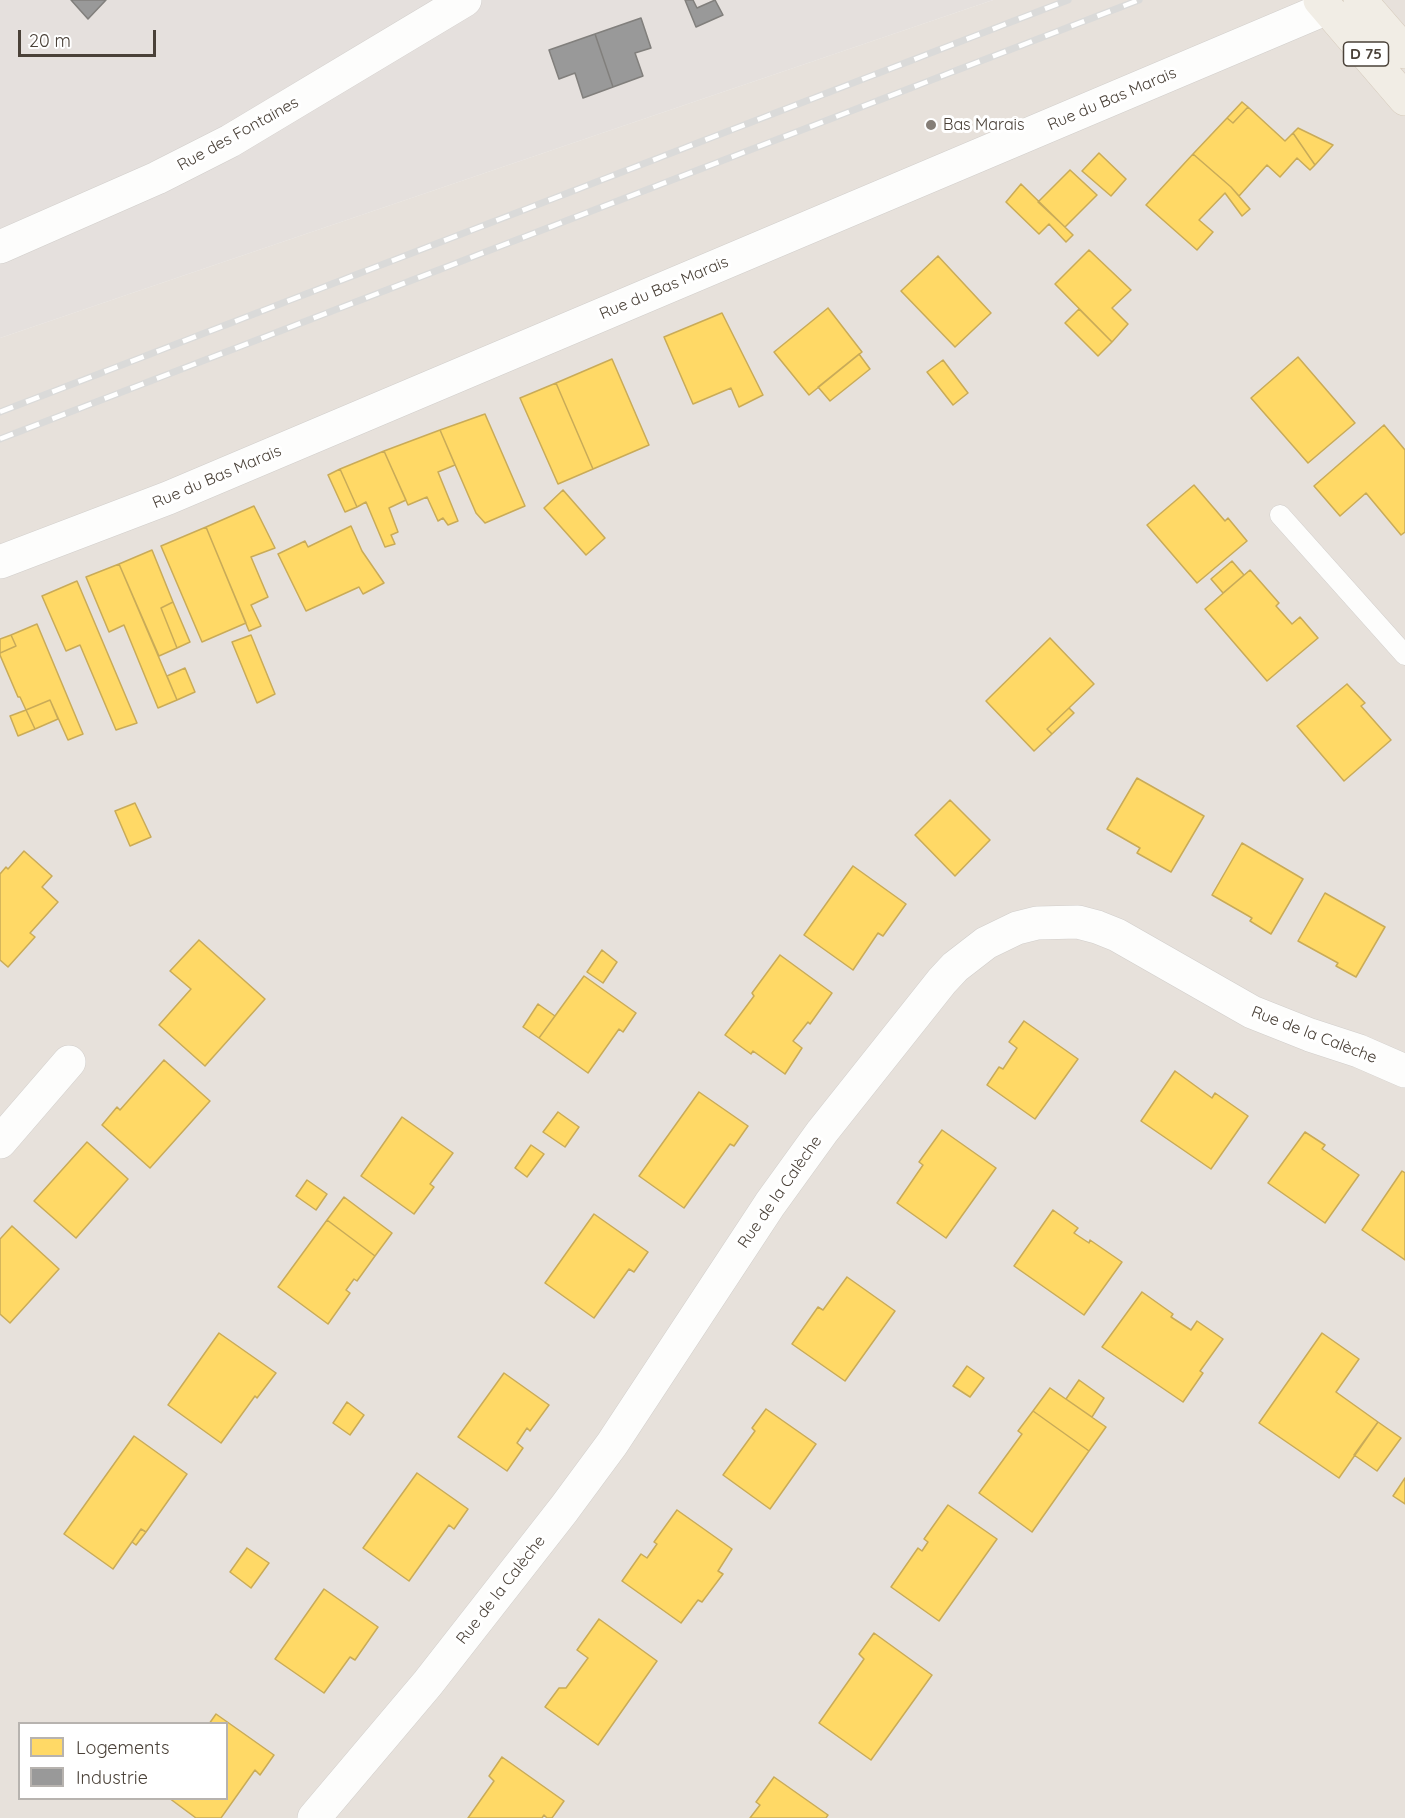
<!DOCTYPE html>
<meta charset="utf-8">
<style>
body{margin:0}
#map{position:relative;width:1405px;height:1818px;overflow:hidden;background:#f3f0ed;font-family:Quicksand,sans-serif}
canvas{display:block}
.legend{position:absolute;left:18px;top:1722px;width:210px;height:78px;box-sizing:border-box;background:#fff;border:2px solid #b7b3af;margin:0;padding:8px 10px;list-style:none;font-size:18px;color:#4a4138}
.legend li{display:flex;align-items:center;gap:12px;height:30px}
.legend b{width:30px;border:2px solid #b7b3af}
.scale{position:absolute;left:18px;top:30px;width:138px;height:27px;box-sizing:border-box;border:3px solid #4a4138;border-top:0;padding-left:8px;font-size:18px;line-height:21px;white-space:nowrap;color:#4a4138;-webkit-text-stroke:4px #fff;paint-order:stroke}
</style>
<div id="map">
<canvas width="1405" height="1818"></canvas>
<ul class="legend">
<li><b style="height:16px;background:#ffd966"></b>Logements</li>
<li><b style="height:16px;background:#999"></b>Industrie</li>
</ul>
<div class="scale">20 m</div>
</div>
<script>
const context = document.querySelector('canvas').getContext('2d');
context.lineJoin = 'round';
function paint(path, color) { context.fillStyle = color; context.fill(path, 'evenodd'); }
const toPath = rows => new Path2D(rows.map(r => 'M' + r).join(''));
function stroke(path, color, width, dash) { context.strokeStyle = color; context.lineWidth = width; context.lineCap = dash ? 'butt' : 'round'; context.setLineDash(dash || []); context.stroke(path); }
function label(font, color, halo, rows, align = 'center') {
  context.font = font + ' Quicksand,sans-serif'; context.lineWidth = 6; context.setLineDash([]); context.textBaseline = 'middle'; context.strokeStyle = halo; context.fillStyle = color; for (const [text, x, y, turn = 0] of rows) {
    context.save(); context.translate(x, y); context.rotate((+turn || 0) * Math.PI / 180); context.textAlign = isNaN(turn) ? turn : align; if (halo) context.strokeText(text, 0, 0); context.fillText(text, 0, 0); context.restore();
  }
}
paint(toPath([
 [993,0,1405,0,1405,1818,0,1818,0,338],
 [20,1724,226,1724,226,1798,20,1798]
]), '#e7e1db');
paint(toPath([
 [0,0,993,0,0,338]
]), '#e5e0dd');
const homes = toPath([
 [1242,102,1248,107,1233,123,1227,118,1242,102],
 [1248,107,1285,141,1293,133,1315,165,1310,170,1297,158,1280,177,1267,165,1239,196,1231,187,1193,154,1227,118,1233,123,1248,107],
 [1298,128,1333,145,1315,165,1293,133,1298,128],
 [1099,153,1126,179,1111,196,1082,171,1099,153],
 [1193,154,1231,187,1250,209,1242,216,1225,193,1199,220,1213,232,1197,250,1146,205,1193,154],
 [1070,170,1097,195,1065,227,1038,202,1070,170],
 [1021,184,1073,235,1066,242,1049,224,1039,234,1006,202,1021,184],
 [1089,250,1131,290,1112,308,1128,324,1112,342,1055,284,1089,250],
 [938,256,991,313,955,347,901,291,938,256],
 [828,308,862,352,809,395,774,352,828,308],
 [1079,309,1112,342,1098,356,1065,323,1079,309],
 [722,313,763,395,739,407,731,388,693,404,664,337,722,313],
 [859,354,870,369,830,401,818,387,859,354],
 [1298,357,1355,423,1308,463,1251,398,1298,357],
 [612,359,649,445,593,469,556,383,612,359],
 [943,360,968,393,953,405,927,372,943,360],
 [556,383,593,469,558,484,520,398,556,383],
 [485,414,525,506,485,523,476,513,440,430,485,414],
 [1384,425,1405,450,1405,532,1401,535,1366,493,1340,516,1314,486,1384,425],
 [440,430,455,465,438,472,458,521,448,525,443,518,438,521,427,497,408,505,384,451,440,430],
 [384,451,406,500,389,508,398,532,391,535,395,544,385,547,366,502,357,507,340,469,384,451],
 [340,469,357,507,345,512,328,475,340,469],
 [1194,485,1225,521,1228,518,1247,541,1197,583,1147,525,1194,485],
 [563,490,605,538,586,555,544,508,563,490],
 [254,506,275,548,251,557,268,597,251,605,261,626,249,631,206,527,254,506],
 [351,526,362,551,384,583,363,594,359,587,306,611,278,554,305,541,308,547,351,526],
 [206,527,246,623,202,642,161,546,206,527],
 [152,550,173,602,161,608,177,648,159,656,119,564,152,550],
 [1232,561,1244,575,1223,593,1211,579,1232,561],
 [119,564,177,700,158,708,124,625,109,632,86,577,119,564],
 [1250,570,1279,603,1276,606,1292,624,1300,617,1318,638,1267,681,1205,609,1250,570],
 [77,581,137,723,116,730,80,645,66,651,42,596,77,581],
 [173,602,190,642,177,648,161,608,173,602],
 [37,624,83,734,68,740,50,700,26,710,20,697,18,697,0,655,0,653,16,646,11,635,37,624],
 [11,635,16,646,0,653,0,639,11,635],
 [251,635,275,694,257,703,232,642,251,635],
 [1050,638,1094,684,1047,729,1052,734,1034,751,986,701,1050,638],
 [185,668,195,692,177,700,167,676,185,668],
 [1347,684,1365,703,1361,706,1391,740,1344,781,1297,726,1347,684],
 [50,700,58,719,35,729,26,710,50,700],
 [1069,708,1074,713,1052,734,1047,729,1069,708],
 [26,710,35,729,18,736,10,716,26,710],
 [1137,778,1204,816,1171,872,1137,853,1140,848,1107,829,1137,778],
 [950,800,990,840,955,876,915,835,950,800],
 [135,803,151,837,130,846,115,811,135,803],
 [1242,843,1303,879,1271,934,1250,921,1252,918,1212,895,1242,843],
 [24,851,52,876,42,887,58,902,30,933,35,937,8,967,0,960,0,874,6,867,8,869,24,851],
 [853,866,906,904,883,936,878,933,853,970,804,935,853,866],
 [1325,893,1385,927,1356,977,1336,966,1338,963,1298,941,1325,893],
 [199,940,265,999,205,1066,159,1025,191,989,170,971,199,940],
 [602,950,617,962,603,983,587,972,602,950],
 [780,955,832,993,810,1024,808,1022,793,1041,802,1048,785,1074,753,1051,751,1054,725,1035,754,996,752,993,780,955],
 [584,976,636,1013,623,1032,619,1029,588,1073,539,1038,584,976],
 [538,1004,555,1016,539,1038,523,1027,538,1004],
 [1024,1021,1078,1059,1035,1119,987,1085,999,1067,1003,1069,1017,1048,1009,1042,1024,1021],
 [164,1060,210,1101,150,1168,102,1125,117,1107,120,1110,164,1060],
 [1175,1071,1212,1098,1215,1093,1248,1116,1211,1169,1141,1121,1175,1071],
 [699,1092,748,1126,734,1146,730,1144,684,1208,639,1176,699,1092],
 [558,1112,579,1127,565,1147,543,1132,558,1112],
 [402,1117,453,1153,430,1184,434,1187,414,1214,361,1176,402,1117],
 [942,1130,996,1168,946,1238,897,1203,923,1165,919,1162,942,1130],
 [1305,1132,1325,1145,1322,1149,1359,1175,1325,1223,1268,1183,1305,1132],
 [87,1142,128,1179,76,1238,34,1201,87,1142],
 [531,1145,544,1154,527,1177,515,1168,531,1145],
 [1402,1171,1405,1173,1405,1260,1362,1230,1402,1171],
 [307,1180,327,1194,316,1210,296,1196,307,1180],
 [344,1197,392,1233,375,1256,327,1220,344,1197],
 [1053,1210,1078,1228,1074,1233,1089,1243,1090,1240,1122,1262,1084,1315,1014,1266,1053,1210],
 [594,1214,648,1252,634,1272,629,1269,594,1318,545,1283,594,1214],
 [327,1220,375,1256,357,1281,354,1279,346,1290,350,1293,328,1324,278,1287,327,1220],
 [12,1226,59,1269,10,1323,0,1314,0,1239,12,1226],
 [847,1277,895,1311,845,1381,792,1344,818,1307,823,1310,847,1277],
 [1142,1292,1173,1314,1171,1317,1191,1330,1197,1321,1223,1339,1200,1371,1203,1373,1183,1402,1102,1347,1142,1292],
 [219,1333,276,1373,257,1398,255,1396,221,1443,168,1405,219,1333],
 [1322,1333,1359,1359,1336,1392,1378,1422,1339,1478,1259,1423,1322,1333],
 [967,1366,984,1378,970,1397,953,1386,967,1366],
 [504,1373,549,1405,530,1431,527,1428,517,1443,523,1448,507,1471,458,1437,504,1373],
 [1079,1380,1104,1398,1092,1417,1066,1399,1079,1380],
 [1050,1388,1106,1427,1089,1451,1033,1411,1050,1388],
 [347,1402,364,1415,350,1435,333,1423,347,1402],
 [766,1409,816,1444,770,1509,723,1475,755,1431,752,1428,766,1409],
 [1033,1411,1089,1451,1032,1532,979,1493,1022,1434,1018,1431,1033,1411],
 [1378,1422,1401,1438,1377,1471,1354,1455,1378,1422],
 [134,1436,187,1474,146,1532,141,1529,113,1569,64,1534,134,1436],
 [417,1473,468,1509,454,1529,449,1525,409,1581,363,1548,417,1473],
 [1405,1478,1405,1504,1393,1496,1405,1478],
 [948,1505,997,1539,939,1621,891,1587,918,1548,922,1551,928,1542,924,1539,948,1505],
 [677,1510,732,1549,718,1571,723,1574,702,1602,698,1600,681,1623,622,1581,641,1554,647,1558,657,1544,654,1542,677,1510],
 [141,1529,146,1532,136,1545,132,1542,141,1529],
 [247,1548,269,1563,251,1588,230,1572,247,1548],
 [324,1589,378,1627,355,1660,350,1657,324,1693,275,1659,324,1589],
 [599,1619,657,1661,598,1745,545,1707,559,1688,566,1688,588,1658,577,1650,599,1619],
 [874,1633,932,1675,871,1760,819,1723,864,1659,859,1654,874,1633],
 [216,1714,274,1755,260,1775,255,1770,221,1818,196,1818,169,1798,226,1798,226,1724,209,1724,216,1714],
 [502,1757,564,1801,552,1818,547,1818,544,1815,542,1818,468,1818,494,1781,489,1776,502,1757],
 [774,1777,828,1815,826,1818,750,1818,760,1805,756,1802,774,1777]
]);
paint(homes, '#ffd966');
stroke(homes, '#c9ab58', 1.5);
const industry = toPath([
 [71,0,106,0,88,19,71,0],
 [685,0,693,0,697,8,715,0,723,15,696,27,685,0],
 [641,18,651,48,635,53,643,76,613,87,595,34,641,18],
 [595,34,613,87,583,98,575,73,559,79,549,50,595,34]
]);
paint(industry, '#999');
stroke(industry, '#817f7c', 1.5);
const lane = toPath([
 [1280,515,1405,655]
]);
const street = toPath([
 [0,247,157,178,230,141,465,0],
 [0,562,168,498,1327,8],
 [0,1142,69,1062],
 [314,1818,428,1683,564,1509,612,1444,770,1204,822,1132,942,981,955,967,986,943,1017,928,1037,923,1078,922,1097,927,1117,935,1252,1012,1310,1035,1359,1051,1405,1071]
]);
const primary = toPath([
 [1320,0,1405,99],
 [1360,0,1405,52]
]);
stroke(lane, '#d1cecb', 21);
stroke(street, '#d1cecb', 34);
stroke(primary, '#d5cabb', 34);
stroke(lane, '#fdfdfc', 20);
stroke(street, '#fdfdfc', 33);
stroke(primary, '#f1ede5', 33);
const rail = toPath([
 [0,412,1068,0],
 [0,439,1139,0]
]);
stroke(rail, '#dadad9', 7);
stroke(rail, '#fff', 4.5, [14]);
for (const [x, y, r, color] of [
 [931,125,6,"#857e77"]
]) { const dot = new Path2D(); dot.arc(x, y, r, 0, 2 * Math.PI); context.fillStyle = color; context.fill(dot); stroke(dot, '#fff', 2); }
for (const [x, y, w] of [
 [1366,54,45]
]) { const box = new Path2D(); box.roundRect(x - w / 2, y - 12, w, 24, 4.5); context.fillStyle = '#fff'; context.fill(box); stroke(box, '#4a4138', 1.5); }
label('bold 15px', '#4a4138', null, [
 ["D 75",1366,54]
]);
label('16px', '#4a4138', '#fff', [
 ["Rue du Bas Marais",1112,99,-23],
 ["Rue des Fontaines",238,134,-29],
 ["Rue du Bas Marais",664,288,-23],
 ["Rue du Bas Marais",217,477,-23],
 ["Rue de la Calèche",1314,1035,21],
 ["Rue de la Calèche",780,1192,-55],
 ["Rue de la Calèche",501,1590,-52]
]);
label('16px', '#4a4138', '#fff', [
 ["Bas Marais",943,125]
], 'left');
</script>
